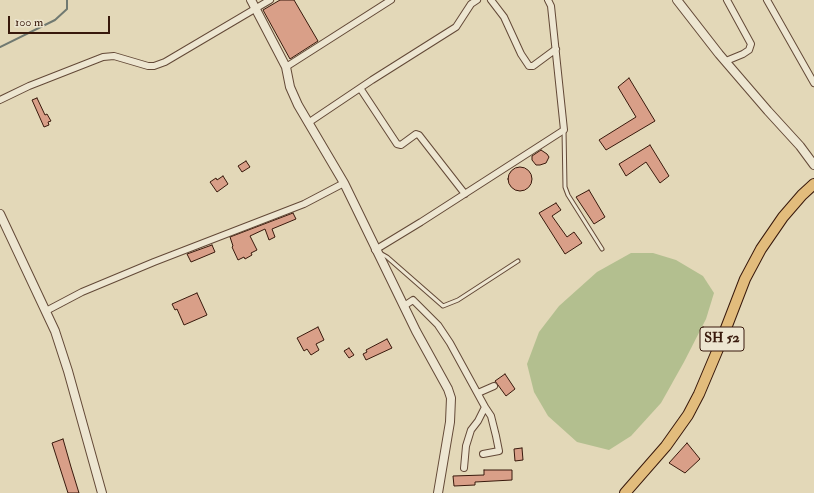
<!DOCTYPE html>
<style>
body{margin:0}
#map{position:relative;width:814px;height:493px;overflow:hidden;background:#e3d8b8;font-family:"IM FELL Double Pica",serif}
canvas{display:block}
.scale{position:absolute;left:8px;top:16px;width:102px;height:18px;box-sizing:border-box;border:2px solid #38190c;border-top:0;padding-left:5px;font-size:12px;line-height:14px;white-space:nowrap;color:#38190c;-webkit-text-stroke:3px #ede6d1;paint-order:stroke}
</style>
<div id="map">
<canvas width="814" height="493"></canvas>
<div class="scale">100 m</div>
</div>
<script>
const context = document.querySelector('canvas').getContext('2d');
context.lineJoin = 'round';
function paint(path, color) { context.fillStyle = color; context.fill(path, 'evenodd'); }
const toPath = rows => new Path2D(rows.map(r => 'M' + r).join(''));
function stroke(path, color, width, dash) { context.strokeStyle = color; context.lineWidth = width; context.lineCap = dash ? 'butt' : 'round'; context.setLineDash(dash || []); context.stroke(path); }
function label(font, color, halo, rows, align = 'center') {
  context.font = font + ' "IM FELL Double Pica",serif'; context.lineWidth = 3; context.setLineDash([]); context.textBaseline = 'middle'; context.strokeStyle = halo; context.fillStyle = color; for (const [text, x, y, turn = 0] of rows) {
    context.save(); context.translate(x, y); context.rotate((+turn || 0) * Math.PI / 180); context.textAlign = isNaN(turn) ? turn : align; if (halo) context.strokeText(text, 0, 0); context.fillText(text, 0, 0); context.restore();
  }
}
paint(toPath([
 [631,253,653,253,676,260,703,276,714,293,706,319,684,362,661,403,631,436,609,450,577,442,548,416,534,392,527,364,539,332,559,306,597,272]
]), '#b3bf8f');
stroke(toPath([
 [0,47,55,20,67,9,67,0]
]), '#707971', 2);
const building = toPath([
 [280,0,294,0,318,41,290,59,263,10,280,0],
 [629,78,655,121,606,150,599,140,636,117,618,87,629,78],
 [37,98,45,115,47,114,51,121,48,122,49,125,44,127,32,100,37,98],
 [650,145,669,176,660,183,646,162,626,176,619,164,650,145],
 [541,150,547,154,549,157,546,163,540,165,536,165,532,160,532,156,541,150],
 [246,161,250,167,242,172,238,166,246,161],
 '508 179a12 12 0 1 1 24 0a12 12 0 1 1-24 0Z',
 [223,176,228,184,217,192,210,182,216,178,217,180,223,176],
 [589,190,605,217,594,224,576,197,589,190],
 [556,203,561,210,552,216,567,237,574,232,582,243,565,254,539,213,556,203],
 [293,213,296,219,272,229,275,237,269,240,265,229,250,236,257,250,251,253,252,255,245,259,244,257,238,260,232,247,233,246,230,237,293,213],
 [212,245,215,252,191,262,187,254,212,245],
 [197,293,207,315,184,325,177,309,175,310,172,304,197,293],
 [318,327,324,340,316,344,319,350,311,355,307,349,304,351,297,338,318,327],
 [387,339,392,348,366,360,363,354,367,352,366,350,387,339],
 [349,348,354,355,349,358,344,351,349,348],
 [505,374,515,389,506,396,495,381,505,374],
 [63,439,71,467,79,493,68,493,52,443,63,439],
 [687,443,700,459,685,473,669,463,687,443],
 [522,448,523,460,515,461,514,449,522,448],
 [484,470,512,470,512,480,475,482,475,485,454,486,453,476,484,475,484,470]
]);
paint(building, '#d99f88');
stroke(building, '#38190c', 1);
const service = toPath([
 [564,130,565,187,568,195,602,249],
 [380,253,387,257,443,306,458,300,518,261]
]);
const minor = toPath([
 [491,0,504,17,521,54,529,66,533,66,556,49],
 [767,0,814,83],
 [726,61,743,54,749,50,751,44,727,0],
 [286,67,391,0],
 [360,88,397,144,401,145,416,134,419,135,465,194],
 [0,100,29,86,103,57,114,56,148,66,154,66,165,62,270,0],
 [308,123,372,80,456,27,471,4,477,0],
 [375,250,421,222,564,130,551,6,548,0],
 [404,306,413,300,438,325,450,343,485,407,478,421,471,430,466,446,464,468],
 [46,311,82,292,154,262,304,204,344,183],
 [478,393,494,386],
 [483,454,499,451,496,436,491,416,485,407]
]);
const tertiary = toPath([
 [251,0,286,67,290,87,298,105,344,183,416,331,448,389,451,398,450,422,438,493],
 [677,0,719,54,768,111,800,146,814,165],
 [0,214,55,331,68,371,102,493]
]);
const primary = toPath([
 [625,493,666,446,688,415,699,394,718,349,745,279,761,249,783,217,802,195,814,184]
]);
stroke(service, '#634937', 5);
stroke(minor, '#634937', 8);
stroke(tertiary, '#634937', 10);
stroke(primary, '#38190c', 12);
stroke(service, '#ede6d1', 3);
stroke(minor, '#ede6d1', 6);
stroke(tertiary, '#ede6d1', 8);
stroke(primary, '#e2bc7c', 10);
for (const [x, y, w] of [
 [722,339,44]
]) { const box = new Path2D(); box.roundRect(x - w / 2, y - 12, w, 24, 3); context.fillStyle = '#ede6d1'; context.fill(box); stroke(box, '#38190c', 1); }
label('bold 14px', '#38190c', null, [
 ["SH 52",722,339]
]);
</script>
